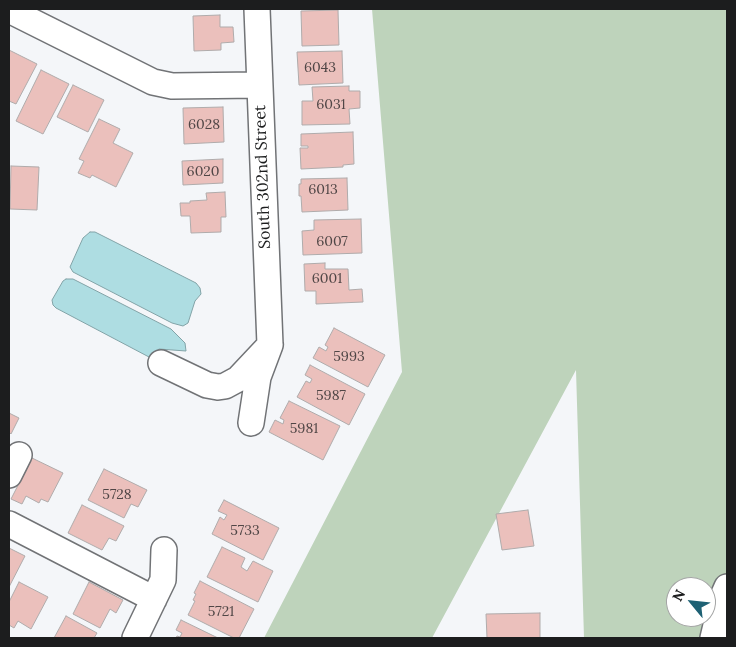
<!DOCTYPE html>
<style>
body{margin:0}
#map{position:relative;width:736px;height:647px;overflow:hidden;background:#f4f6f9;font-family:Lora,serif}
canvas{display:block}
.frame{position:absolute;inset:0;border:10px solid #1c1d1e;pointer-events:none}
.north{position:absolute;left:666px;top:577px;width:50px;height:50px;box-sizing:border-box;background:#fff;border:1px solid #a4a5a5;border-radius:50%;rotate:298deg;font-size:14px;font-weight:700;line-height:20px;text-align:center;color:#1c1d1e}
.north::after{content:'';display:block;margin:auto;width:18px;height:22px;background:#1e6174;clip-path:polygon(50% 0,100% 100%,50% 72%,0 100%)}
</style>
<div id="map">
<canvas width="736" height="647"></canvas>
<div class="frame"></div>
<div class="north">N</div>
</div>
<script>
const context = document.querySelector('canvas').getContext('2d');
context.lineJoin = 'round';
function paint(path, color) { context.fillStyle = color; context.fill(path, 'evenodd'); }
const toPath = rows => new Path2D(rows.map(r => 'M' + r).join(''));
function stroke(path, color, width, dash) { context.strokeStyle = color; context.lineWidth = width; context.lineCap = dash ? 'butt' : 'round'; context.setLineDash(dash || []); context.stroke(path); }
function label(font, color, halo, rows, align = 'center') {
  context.font = font + ' Lora,serif'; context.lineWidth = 4; context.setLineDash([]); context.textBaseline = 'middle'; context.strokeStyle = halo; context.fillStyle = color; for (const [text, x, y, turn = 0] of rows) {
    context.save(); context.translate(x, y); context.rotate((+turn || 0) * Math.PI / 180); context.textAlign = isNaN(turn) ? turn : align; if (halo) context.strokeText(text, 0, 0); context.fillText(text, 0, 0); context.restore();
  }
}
paint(toPath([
 [372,9,727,9,727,638,584,638,576,370,432,638,264,638,402,372],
 [676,587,706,587,706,617,676,617]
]), '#bed3bb');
const water = toPath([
 [90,232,95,232,196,283,200,288,201,294,195,301,188,323,183,326,172,323,73,272,70,267,83,238,90,232],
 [66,279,73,279,171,329,185,343,186,351,159,349,149,357,56,308,53,305,52,300,63,281,66,279]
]);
paint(water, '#aedde2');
stroke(water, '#82a3a7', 1);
const building = toPath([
 [338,10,339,45,302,46,301,11,338,10],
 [220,15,220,27,233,27,234,42,221,43,221,50,194,51,193,16,220,15],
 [9,50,37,64,16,104,9,101,9,50],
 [342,51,343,83,299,85,297,52,342,51],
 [41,70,69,84,43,134,16,121,41,70],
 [73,85,104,100,88,132,57,117,73,85],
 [349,86,349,91,360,91,360,108,349,109,350,124,302,125,302,101,313,101,312,87,349,86],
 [223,107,224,142,184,144,183,108,223,107],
 [99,119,120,129,113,143,133,153,116,187,92,175,90,178,78,173,84,161,79,159,99,119],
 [353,132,354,164,343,165,343,167,301,169,300,148,308,148,308,146,301,146,301,134,353,132],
 [223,159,223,183,183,185,182,161,223,159],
 [11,166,39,167,37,210,10,209,11,166],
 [347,178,348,210,302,212,301,196,299,196,299,184,301,184,301,179,347,178],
 [225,192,226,217,221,217,221,232,191,233,190,216,181,216,180,203,190,203,190,201,207,200,206,193,225,192],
 [361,219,362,253,303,255,302,231,314,230,314,220,361,219],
 [325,263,325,269,348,269,349,290,362,289,363,302,316,304,316,291,305,291,304,264,325,263],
 [334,328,385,355,368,387,313,358,319,347,326,351,328,347,325,345,334,328],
 [310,365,365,394,349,425,297,397,306,381,310,383,312,379,305,375,310,365],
 [289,401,340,426,323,460,269,432,275,420,283,424,284,420,280,418,289,401],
 [9,413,19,418,11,434,9,432,9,413],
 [32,458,63,473,48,502,41,499,39,503,26,496,22,504,11,499,32,458],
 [104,469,147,490,138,507,131,504,124,518,88,500,104,469],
 [224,500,279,528,263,560,212,534,220,517,224,520,227,515,218,511,224,500],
 [82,505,124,526,116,541,109,538,102,550,68,533,82,505],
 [528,510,534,546,502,550,496,514,528,510],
 [222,547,245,558,241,567,247,571,253,561,273,571,258,602,207,577,222,547],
 [9,548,25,556,9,587,9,548],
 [200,581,254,609,239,638,234,638,188,615,195,601,193,600,196,594,194,593,200,581],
 [19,582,48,597,31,629,18,621,14,628,9,625,9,602,19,582],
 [89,582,123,600,116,613,110,609,100,628,73,614,89,582],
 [540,613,540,638,487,638,486,614,540,613],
 [66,616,97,633,94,638,54,638,66,616],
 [181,620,218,638,176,638,177,636,180,637,182,633,176,630,181,620]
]);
paint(building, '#ebc0bc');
stroke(building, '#afabab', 1);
const minor = toPath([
 [257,9,270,345],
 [9,10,153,82,172,86,259,85],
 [161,363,207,385,218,387,225,386,238,379,270,345,258,377,251,423],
 [9,475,19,455],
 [9,524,154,599],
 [135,638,163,580,164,550],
 [713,638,723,596,727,587]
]);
stroke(minor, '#717376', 28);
stroke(minor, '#fff', 25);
label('14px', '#504646', null, [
 ["6043",320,68],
 ["6031",331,105],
 ["6028",204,125],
 ["6020",203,172],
 ["6013",323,190],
 ["6007",332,242],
 ["6001",327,279],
 ["5993",349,357],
 ["5987",331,396],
 ["5981",304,429],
 ["5728",117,495],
 ["5733",245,531],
 ["5721",221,612]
]);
label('16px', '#1c1d1e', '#fff', [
 ["South 302nd Street",263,177,-92]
]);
</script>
